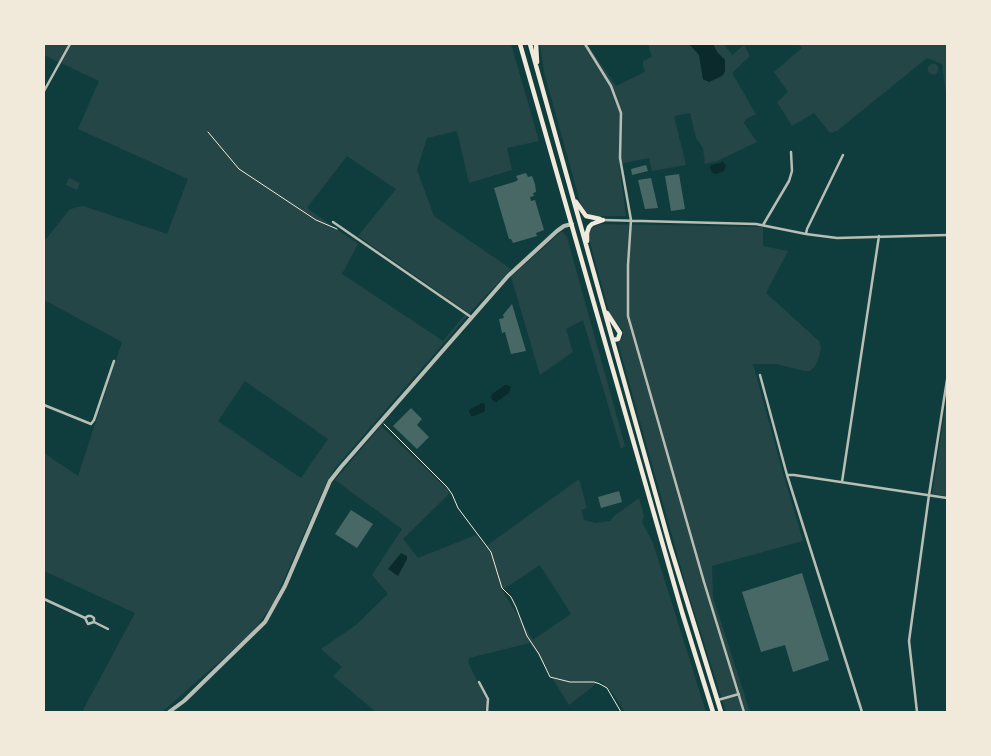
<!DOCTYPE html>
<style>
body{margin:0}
#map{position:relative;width:991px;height:756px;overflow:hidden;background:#0f3d3e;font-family:Mulish,sans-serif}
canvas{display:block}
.frame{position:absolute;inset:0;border:45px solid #f1e9da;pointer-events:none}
</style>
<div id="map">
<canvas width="991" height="756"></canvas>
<div class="frame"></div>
</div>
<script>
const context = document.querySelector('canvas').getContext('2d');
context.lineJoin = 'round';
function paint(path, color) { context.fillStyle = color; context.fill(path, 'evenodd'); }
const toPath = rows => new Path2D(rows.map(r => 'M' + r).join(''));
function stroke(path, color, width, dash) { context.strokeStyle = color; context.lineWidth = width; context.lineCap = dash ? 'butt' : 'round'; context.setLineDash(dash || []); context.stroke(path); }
paint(toPath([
 [44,44,511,44,539,141,507,148,512,170,469,183,457,131,427,138,417,170,434,216,511,269,477,305,335,468,324,488,274,602,252,633,162,712,82,712,135,613,44,571,44,453,78,476,122,342,44,300,44,238,46,239,70,209,83,206,167,234,188,179,78,129,99,81,44,55],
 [347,156,396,189,358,236,467,312,443,341,342,274,358,244,307,208],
 [245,381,328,439,301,478,218,421],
 [540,44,587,44,616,86,645,72,643,66,643,61,652,57,648,44,689,44,699,54,703,79,709,82,721,77,725,71,725,60,717,52,713,44,724,44,732,55,744,45,750,56,732,73,756,114,746,119,744,123,757,142,717,161,705,164,703,148,696,138,690,113,674,116,686,165,652,171,649,158,619,164,626,216,590,216,582,209,544,72],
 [798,44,947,44,947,101,942,64,927,58,837,131,830,133,814,113,792,126,777,102,788,92,774,72,802,48],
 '927.5 69a5.5 5.5 0 1 1 11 0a5.5 5.5 0 1 1-11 0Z',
 [69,178,80,183,77,190,66,185],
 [602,224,763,227,763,246,788,251,766,293,819,341,821,348,819,357,815,366,810,371,804,371,776,364,753,364,783,473,803,541,712,566,713,597,750,712,726,712,687,589,618,343,623,337,623,331,610,315,588,235,590,228],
 [562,231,567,237,625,446,621,449,583,320,566,329,573,352,540,375,511,277],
 [947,397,947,496,932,494],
 [381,426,448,490,449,494,403,539,418,558,476,535,485,547,579,479,587,508,581,510,584,520,596,523,610,521,614,516,639,498,644,516,642,522,653,543,706,712,625,712,612,692,600,681,569,705,530,643,469,658,468,662,487,701,484,712,376,712,333,676,342,667,321,649,356,625,388,594,372,575,402,529,335,480],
 [540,565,571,614,533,640,502,590]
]), '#244646');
paint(toPath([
 [689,44,713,44,717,52,725,60,725,71,723,75,709,82,703,79,699,55],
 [723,162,726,165,724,171,716,174,712,173,710,168,711,165],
 [505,385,508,385,511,387,509,393,496,402,493,401,491,397,492,394],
 [482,403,485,404,485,411,474,416,471,416,469,411,470,409],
 [401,553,407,556,407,559,398,576,388,569]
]), '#0a2a2b');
paint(toPath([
 [646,165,648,171,632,175,631,169],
 [526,173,528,177,532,176,535,184,536,192,533,193,534,196,530,197,531,201,535,200,544,230,536,233,537,236,513,243,511,239,509,239,494,188,514,182,518,180,516,176],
 [679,174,685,209,671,211,665,176],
 [651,178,658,208,645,209,638,180],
 [512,304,526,351,511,354,505,332,502,333,499,319,504,318,503,315],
 [411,408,422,419,417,425,429,437,417,449,393,426],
 [619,491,622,502,601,508,598,497],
 [351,510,373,524,357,548,335,534],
 [802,573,829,660,793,672,785,645,761,652,742,592]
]), '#486865');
stroke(toPath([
 [208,132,239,169,316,220,337,229],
 [384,424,447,487,452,494,458,508,491,552,502,588,511,597,516,607,527,636,539,654,550,677,570,682,594,682,600,684,607,688,621,712]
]), '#f1e9da', 1);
stroke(toPath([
 [585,44,611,86,621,113,620,158,631,220,628,265,628,316,704,582,744,712],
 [44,91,70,44],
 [603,220,756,224,806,234,837,238,947,235],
 [333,222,471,317],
 [763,225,789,181,792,171,791,152],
 [806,234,807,229,843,155],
 [760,375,787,475,862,712],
 [44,405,91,424,94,420,114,361],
 [787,475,794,475,947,498],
 [842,482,879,236],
 [44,599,85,618],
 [85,618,88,616,91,616,94,618,94,622],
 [85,618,88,624,94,622],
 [94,622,108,629],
 [479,682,488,699,487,712],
 [718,700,739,694],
 [917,712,909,641,929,495,947,380]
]), '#b8beb3', 2.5);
stroke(toPath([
 [169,712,184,701,265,622,285,586,330,481,341,467,508,276,557,231,564,226,572,224]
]), '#b8beb3', 4);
stroke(toPath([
 [520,44,682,612,713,712],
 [530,44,670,546,721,712],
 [536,44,537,62],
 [576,202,586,216,600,219],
 [587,241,587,233,589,227,592,224,603,220],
 [607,313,620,333,618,339,613,340]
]), '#f1e9da', 4.5);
</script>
